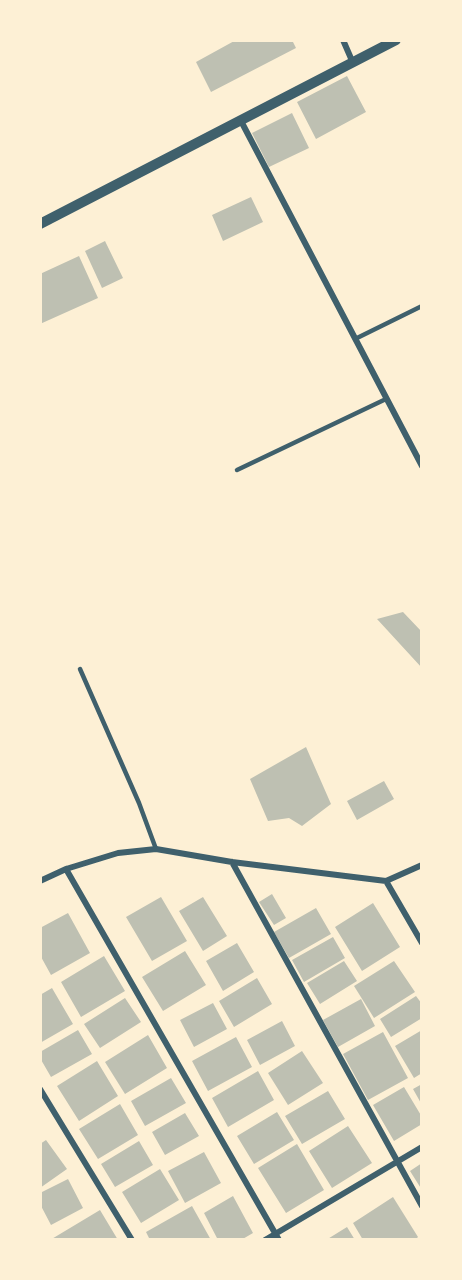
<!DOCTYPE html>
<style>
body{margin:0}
#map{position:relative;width:462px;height:1280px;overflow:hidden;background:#fdf0d5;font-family:Overpass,sans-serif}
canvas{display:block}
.frame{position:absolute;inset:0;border:42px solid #fdf0d5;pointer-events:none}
</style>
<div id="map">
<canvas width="462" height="1280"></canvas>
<div class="frame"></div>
</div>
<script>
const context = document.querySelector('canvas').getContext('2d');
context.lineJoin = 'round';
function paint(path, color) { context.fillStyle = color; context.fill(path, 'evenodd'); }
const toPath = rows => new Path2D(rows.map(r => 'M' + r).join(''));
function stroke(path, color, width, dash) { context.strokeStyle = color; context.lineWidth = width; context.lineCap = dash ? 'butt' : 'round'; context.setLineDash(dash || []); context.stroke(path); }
paint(toPath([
 [236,40,292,40,296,48,211,92,196,62],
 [347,76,366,112,316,139,297,102],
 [292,113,309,148,269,167,252,133],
 [251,197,263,222,223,241,212,215],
 [105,241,123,278,102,288,85,251],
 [79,256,98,298,40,324,40,274],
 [403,612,422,632,422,668,377,619],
 [306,747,331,804,302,826,289,818,268,821,250,779],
 [384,781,394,799,357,820,347,801],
 [272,894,286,918,274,925,259,902],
 [161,897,187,941,152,961,126,917],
 [203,897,227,936,203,951,179,911],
 [373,903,400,947,362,971,335,927],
 [316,908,331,934,289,958,274,932],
 [68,913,90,953,51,975,40,955,40,928],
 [333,937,345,958,304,982,292,960],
 [237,943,254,972,223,991,206,961],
 [185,951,206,985,163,1011,142,977],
 [104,956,125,991,81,1017,61,982],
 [344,961,357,981,320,1004,307,983],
 [394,961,415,992,374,1018,354,986],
 [257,978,272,1004,234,1027,219,1001],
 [52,988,73,1024,40,1043,40,995],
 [416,996,422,1004,422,1018,391,1037,380,1019],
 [125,998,141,1022,100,1048,84,1024],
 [361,999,375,1026,338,1047,323,1020],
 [213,1003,227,1029,194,1047,180,1020],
 [282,1021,295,1046,260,1065,247,1040],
 [78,1030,92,1054,51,1077,40,1058,40,1052],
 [422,1030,422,1073,414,1078,395,1046],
 [383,1032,408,1078,368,1100,343,1054],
 [148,1035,167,1068,125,1094,105,1062],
 [236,1037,252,1067,208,1091,192,1061],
 [302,1051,323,1083,288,1105,268,1073],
 [97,1061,118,1096,79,1121,57,1086],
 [258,1071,274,1100,228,1127,212,1098],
 [171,1078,186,1103,145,1126,131,1101],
 [422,1084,422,1105,413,1089],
 [404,1087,422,1117,422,1124,394,1141,373,1105],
 [328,1091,345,1119,302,1144,285,1116],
 [120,1104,138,1135,98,1159,79,1129],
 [277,1112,294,1140,254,1164,237,1136],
 [185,1113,199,1136,165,1155,152,1132],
 [348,1126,372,1163,332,1188,309,1151],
 [46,1140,67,1169,40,1188,40,1144],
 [139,1141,153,1165,115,1187,101,1164],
 [297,1144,324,1190,286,1213,258,1168],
 [204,1152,221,1183,185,1203,168,1171],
 [422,1163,422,1190,410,1171],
 [160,1169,179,1200,141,1223,122,1192],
 [68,1179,83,1208,51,1225,40,1204,40,1193],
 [233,1196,253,1233,241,1240,218,1240,204,1213],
 [393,1197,418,1237,415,1240,363,1240,353,1223],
 [192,1206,211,1240,150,1240,146,1232],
 [100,1210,118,1240,50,1240],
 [347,1227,355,1240,326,1240]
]), '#bec0b2');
stroke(toPath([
 [355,339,422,306],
 [237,470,386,399],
 [80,669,139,803,156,849]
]), '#3f606c', 4.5);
stroke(toPath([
 [343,40,353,63],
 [241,121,422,466],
 [232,862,422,1206],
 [66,869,279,1240],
 [40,881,66,869,118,853,156,849,232,862,386,881,422,865],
 [386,881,422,943],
 [40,1089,132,1240],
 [265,1240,422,1147]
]), '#3f606c', 6);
stroke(toPath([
 [40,224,396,40]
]), '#3f606c', 10);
</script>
